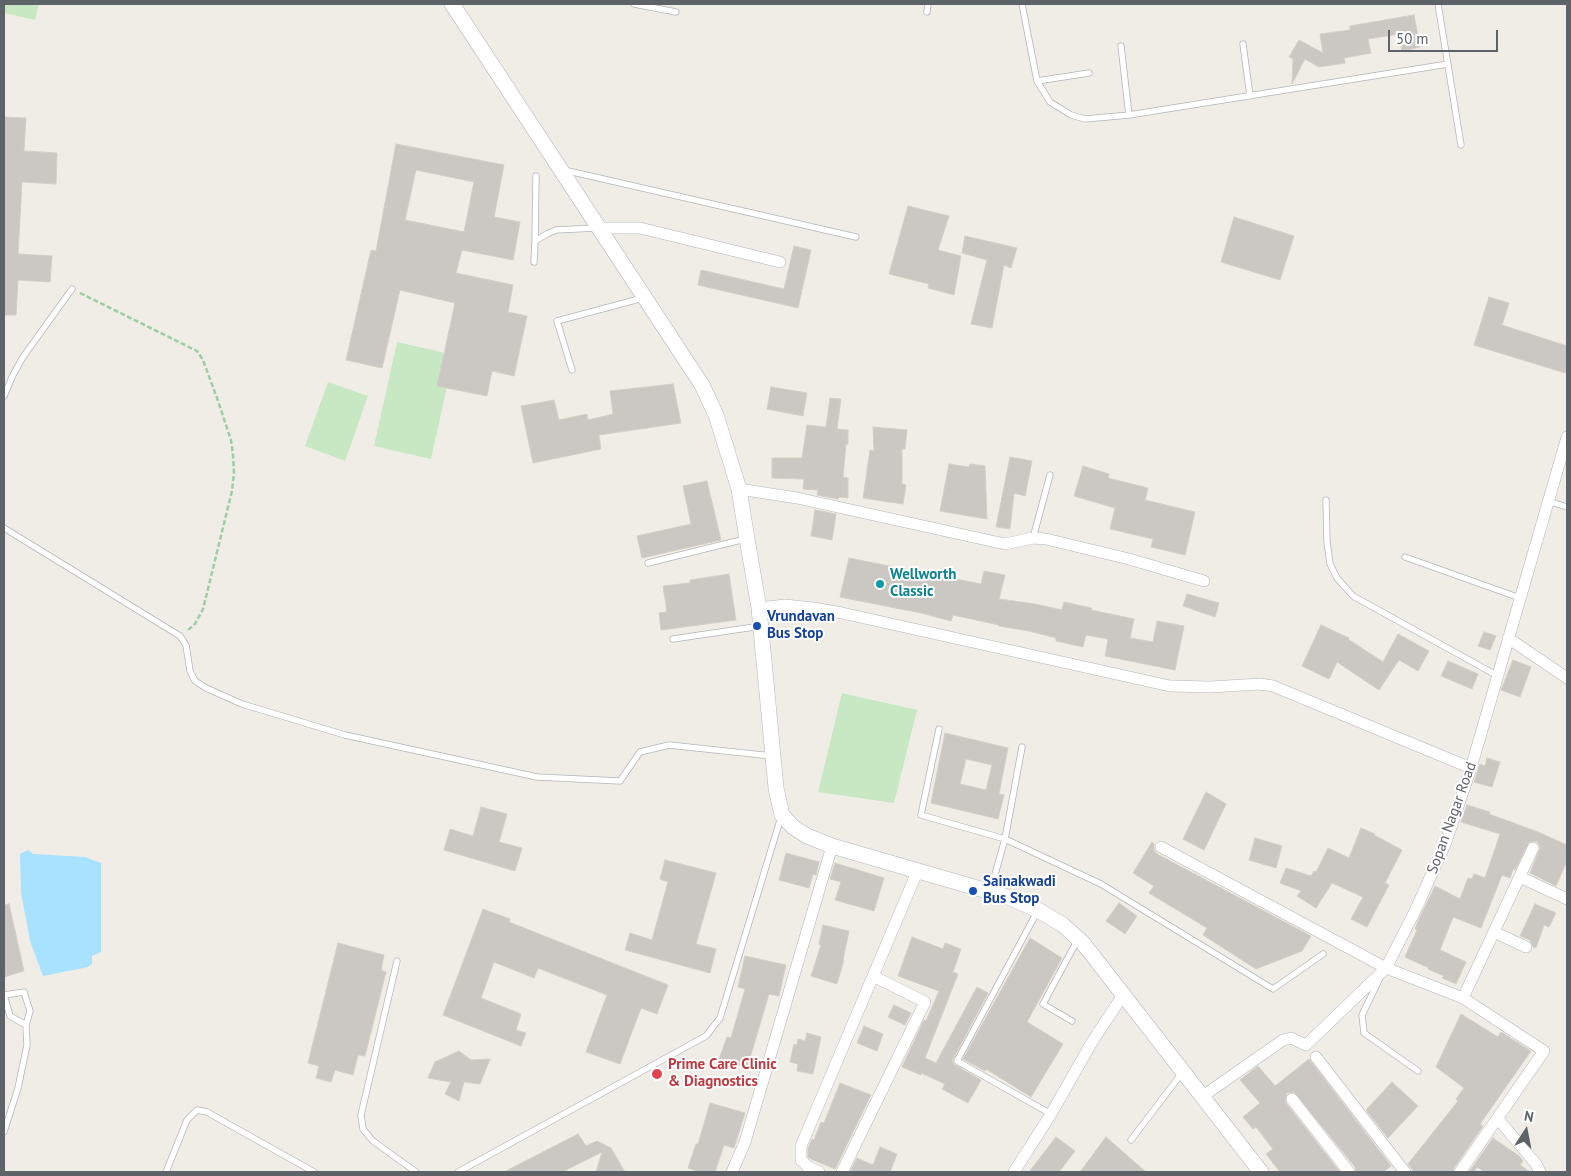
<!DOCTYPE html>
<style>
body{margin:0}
#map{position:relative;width:1571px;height:1176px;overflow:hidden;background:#f0ede7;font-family:"PT Sans",sans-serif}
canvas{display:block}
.frame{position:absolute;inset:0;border:5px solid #5e6367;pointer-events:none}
.north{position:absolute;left:1501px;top:1106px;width:50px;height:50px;-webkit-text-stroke:4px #fff;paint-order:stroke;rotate:11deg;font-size:14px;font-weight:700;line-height:20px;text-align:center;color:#5e6367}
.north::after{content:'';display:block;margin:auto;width:18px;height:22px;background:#5e6367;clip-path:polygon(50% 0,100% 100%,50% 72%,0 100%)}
.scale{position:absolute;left:1388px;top:30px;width:110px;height:22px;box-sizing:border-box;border:2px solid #5e6367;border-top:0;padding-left:6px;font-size:15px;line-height:18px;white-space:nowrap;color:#5e6367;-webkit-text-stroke:4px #fff;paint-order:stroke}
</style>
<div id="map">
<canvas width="1571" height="1176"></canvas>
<div class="frame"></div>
<div class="north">N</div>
<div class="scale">50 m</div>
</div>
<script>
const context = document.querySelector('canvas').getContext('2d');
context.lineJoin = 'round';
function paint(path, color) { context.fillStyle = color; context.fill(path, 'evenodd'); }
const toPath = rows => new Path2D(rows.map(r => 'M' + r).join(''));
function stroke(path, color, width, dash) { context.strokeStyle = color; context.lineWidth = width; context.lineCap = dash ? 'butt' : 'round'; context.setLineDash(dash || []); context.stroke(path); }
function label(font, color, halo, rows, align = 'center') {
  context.font = font + ' "PT Sans",sans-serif'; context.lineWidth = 4; context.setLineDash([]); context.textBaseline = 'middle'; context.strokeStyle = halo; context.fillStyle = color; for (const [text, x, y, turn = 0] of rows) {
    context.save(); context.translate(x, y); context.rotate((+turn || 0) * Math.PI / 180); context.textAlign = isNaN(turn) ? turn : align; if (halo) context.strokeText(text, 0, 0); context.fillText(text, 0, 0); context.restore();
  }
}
paint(toPath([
 [4,4,39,4,35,20,4,13],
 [397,342,454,355,431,459,374,446],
 [328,382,368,396,345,461,305,446],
 [842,693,917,710,894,803,818,792]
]), '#c7e8c3');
paint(toPath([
 [28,850,33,854,85,857,101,863,101,952,92,956,92,964,88,967,43,976,30,941,21,893,20,854]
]), '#a8e2ff');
const building = toPath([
 [1414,15,1420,47,1402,51,1399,34,1368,39,1371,53,1344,58,1345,63,1319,67,1305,59,1292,84,1293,59,1289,57,1299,40,1323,53,1320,34,1350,30,1350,26,1414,15],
 [4,117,26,118,24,151,57,153,56,184,22,182,18,254,52,256,50,282,18,280,16,315,4,315,4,117],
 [396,144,504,165,494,217,520,222,513,260,462,250,456,273,513,285,508,312,527,316,514,376,492,371,487,396,437,386,455,303,400,290,382,368,346,360,371,250,376,251,396,144],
 [416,170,474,182,464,232,405,220,416,170],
 [908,206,949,216,938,250,961,256,954,295,928,288,929,284,889,274,908,206],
 [1234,217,1294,236,1280,280,1221,262,1234,217],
 [965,236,1017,248,1011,268,1004,265,992,328,971,324,987,260,962,253,965,236],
 [794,246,811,250,798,308,698,285,701,270,784,289,794,246],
 [1489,297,1509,303,1502,325,1567,346,1567,366,1565,373,1474,345,1489,297],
 [673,384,681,423,599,435,601,449,533,463,521,406,554,400,559,420,587,414,588,420,613,414,610,391,673,384],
 [771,387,807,393,803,416,767,409,771,387],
 [830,398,841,399,837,429,848,430,848,444,846,444,843,477,848,478,848,498,839,497,838,499,817,495,818,490,803,489,804,479,772,478,772,458,802,458,807,425,826,427,830,398],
 [873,427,907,430,905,449,902,449,902,484,906,485,903,504,863,498,870,450,874,451,873,427],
 [1010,457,1032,461,1025,496,1014,493,1010,529,996,527,1010,457],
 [949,464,969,467,970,464,985,466,987,519,940,511,949,464],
 [1083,466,1109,474,1108,478,1148,488,1145,500,1195,512,1185,555,1151,547,1153,539,1110,529,1115,508,1074,496,1083,466],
 [707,481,721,540,642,558,637,536,691,524,683,486,707,481],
 [815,510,836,514,832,540,811,536,815,510],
 [849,558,981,584,984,571,1005,575,999,599,1035,604,1062,610,1064,602,1092,608,1091,610,1134,619,1130,638,1153,642,1157,621,1184,626,1175,670,1105,656,1108,639,1086,635,1083,647,1056,641,1056,638,1029,631,999,626,999,625,953,615,951,621,921,613,840,597,849,558],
 [729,574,736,620,661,630,659,613,667,612,663,586,690,583,690,580,729,574],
 [1187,594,1219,603,1215,617,1183,606,1187,594],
 [1321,625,1349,638,1348,639,1383,662,1398,634,1429,651,1418,671,1399,660,1379,690,1337,662,1329,679,1302,666,1321,625],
 [1484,632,1496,636,1490,650,1478,646,1484,632],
 [1513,660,1531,667,1520,697,1501,690,1513,660],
 [1448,661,1478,674,1472,689,1441,676,1448,661],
 [945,733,1008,748,999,794,1004,795,998,819,931,803,945,733],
 [966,759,992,765,986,790,960,784,966,759],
 [1487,758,1500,762,1492,787,1474,782,1480,764,1485,766,1487,758],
 [1206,792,1226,804,1204,850,1183,839,1206,792],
 [1467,805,1490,812,1489,814,1538,832,1567,845,1567,861,1556,886,1530,873,1540,848,1537,841,1529,842,1515,870,1513,869,1510,878,1502,875,1481,928,1453,917,1440,950,1466,962,1456,984,1442,978,1444,976,1428,969,1429,968,1405,957,1417,930,1415,929,1418,921,1435,886,1460,899,1468,878,1472,879,1474,874,1485,878,1500,834,1461,822,1467,805],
 [481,807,507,814,499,842,522,848,515,871,444,850,450,829,473,836,481,807],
 [1361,828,1375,834,1374,835,1402,850,1385,883,1389,885,1367,927,1351,919,1363,897,1332,883,1316,908,1297,896,1301,891,1280,883,1286,868,1311,876,1314,871,1316,872,1328,848,1349,858,1361,828],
 [1255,838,1282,846,1276,868,1249,860,1255,838],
 [1152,842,1154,844,1154,850,1157,854,1311,936,1302,951,1256,969,1203,935,1207,928,1149,893,1154,886,1133,873,1152,842],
 [786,853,819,862,816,875,813,874,809,888,779,880,786,853],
 [665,860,716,873,696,944,716,949,710,973,625,950,630,933,652,940,668,882,660,879,665,860],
 [835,863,884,878,874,911,835,900,841,882,830,879,835,863],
 [1119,903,1137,916,1125,934,1106,921,1119,903],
 [9,904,24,971,4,977,4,905,9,904],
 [1535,904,1556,913,1549,927,1544,925,1536,948,1533,947,1530,940,1520,936,1535,904],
 [483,909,510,919,509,922,668,985,657,1014,641,1008,620,1064,586,1052,607,995,538,968,534,978,494,962,481,998,521,1014,516,1030,526,1033,521,1046,443,1015,483,909],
 [823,925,849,931,843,960,844,960,837,984,811,976,821,945,819,944,823,925],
 [912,937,943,949,945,943,961,949,953,972,958,974,925,1058,936,1063,977,987,988,993,952,1061,955,1065,981,1080,968,1103,942,1089,945,1084,921,1073,921,1075,902,1067,924,1020,926,1021,939,991,898,976,912,937],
 [1030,938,1062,958,1027,1022,1063,1044,1031,1097,986,1069,985,1071,963,1059,1030,938],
 [338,943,384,955,381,970,386,972,365,1056,358,1055,353,1075,335,1070,331,1082,316,1078,319,1066,308,1063,338,943],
 [745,956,786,965,779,996,769,994,747,1068,719,1059,727,1037,731,1038,745,989,738,987,745,956],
 [894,1005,911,1013,905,1025,888,1017,894,1005],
 [1461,1014,1498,1037,1501,1032,1531,1051,1480,1124,1483,1126,1454,1168,1453,1172,1414,1172,1408,1164,1458,1101,1456,1099,1464,1088,1436,1067,1461,1014],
 [864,1026,883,1034,877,1051,857,1043,864,1026],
 [807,1033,821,1037,813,1074,797,1071,798,1064,790,1062,794,1044,797,1045,798,1039,805,1041,807,1033],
 [459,1051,471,1060,490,1059,480,1084,464,1082,459,1101,445,1094,451,1082,428,1078,435,1062,459,1051],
 [1309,1059,1391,1166,1383,1172,1356,1172,1355,1167,1294,1092,1287,1093,1285,1100,1286,1103,1340,1172,1280,1172,1266,1154,1273,1149,1256,1127,1253,1129,1243,1117,1260,1103,1240,1080,1258,1066,1275,1086,1309,1059],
 [1392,1082,1418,1106,1388,1138,1366,1110,1392,1082],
 [840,1083,871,1095,835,1169,811,1159,808,1157,808,1148,812,1139,814,1140,821,1122,824,1123,840,1083],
 [710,1103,745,1113,734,1148,724,1145,715,1172,700,1172,688,1168,696,1144,698,1144,710,1103],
 [578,1134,586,1146,597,1141,611,1148,625,1172,596,1172,602,1152,562,1172,504,1172,578,1134],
 [1056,1137,1075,1151,1059,1172,1029,1172,1056,1137],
 [1106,1137,1146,1172,1080,1172,1106,1137],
 [1493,1138,1519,1156,1523,1161,1520,1165,1530,1172,1485,1172,1477,1167,1474,1172,1469,1172,1493,1138],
 [880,1147,897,1154,890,1172,850,1172,857,1158,873,1165,880,1147]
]);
paint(building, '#cbc8c3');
stroke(building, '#d5cec5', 1);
const service = toPath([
 [634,4,676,12],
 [1022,4,1037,81,1050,102,1071,115,1085,119,1129,115,1448,64],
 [1438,4,1461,145],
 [927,12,928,4],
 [1243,44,1250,96],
 [1121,46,1129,115],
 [1037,81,1089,73],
 [564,170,856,237],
 [535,241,536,176],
 [534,262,535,241,547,234,556,230,596,228],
 [572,370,557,321,643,298],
 [4,396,13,375,23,357,72,289],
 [1326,500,1327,542,1330,564,1337,578,1353,596,1498,676],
 [1548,501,1567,507],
 [4,528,180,636,186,645,190,671,195,681,206,688,242,704,345,735,537,777,620,781,640,752,669,745,772,756],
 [1033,538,1050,475],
 [1405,557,1520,598],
 [648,563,745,539],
 [673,639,761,626],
 [939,729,921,815,1005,839,1101,884,1273,989,1323,954],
 [990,892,1005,839,1022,747],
 [1037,912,957,1061,1051,1114],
 [397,961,361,1115,363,1129,373,1141,416,1172],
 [1379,980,1362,1015,1364,1033,1418,1071],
 [4,995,24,992,30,1011,26,1025,27,1045,18,1088,4,1132],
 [4,995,10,1016,26,1025],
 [1072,1021,1043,1004,1078,939],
 [1131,1140,1182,1073],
 [166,1172,187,1120,197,1110,207,1112,314,1172],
 [458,1172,706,1036,720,1018,781,817]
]);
const minor = toPath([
 [598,228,640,228,780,262],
 [739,489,797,498,1005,544,1033,538,1046,539,1129,559,1204,581],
 [759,608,785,605,813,608,842,613,1170,686,1211,687,1260,684,1273,686,1471,768],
 [1508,638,1567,678],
 [1161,847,1386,968,1463,998,1544,1051,1460,1172],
 [1520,877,1567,899],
 [1494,932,1526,947],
 [1463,998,1533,848],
 [1316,1057,1405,1172],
 [1203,1096,1283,1040,1291,1038,1306,1045,1386,968,1416,909,1446,842,1471,768,1567,437],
 [1292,1099,1349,1172],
 [1498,1119,1536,1164,1540,1172],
 [732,1172,745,1142,832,846],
 [819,1172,807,1166,801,1160,801,1146,918,870],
 [842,1172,925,1002,873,976],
 [1014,1172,1051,1114,1092,1042,1123,995]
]);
const tertiary = toPath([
 [452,4,702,385,716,415,739,489,747,539,759,608,776,788,782,815,793,827,807,836,832,846,1008,897,1038,910,1063,925,1083,943,1261,1172]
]);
stroke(service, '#b2b5b9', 7);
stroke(minor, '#b2b5b9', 12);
stroke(tertiary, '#b2b5b9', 16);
stroke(toPath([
 [80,293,197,351,203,360,217,398,231,440,233,455,234,473,232,491,203,609,195,624,188,630]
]), '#9dcca5', 2.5, [5, 2.5]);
stroke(service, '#fff', 5.5);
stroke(minor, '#fff', 11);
stroke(tertiary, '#fff', 15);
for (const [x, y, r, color] of [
 [880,584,5,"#0f9aa8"],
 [757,626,5,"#1a4fb4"],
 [973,891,5,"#1a4fb4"],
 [657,1074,6,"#e0444e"]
]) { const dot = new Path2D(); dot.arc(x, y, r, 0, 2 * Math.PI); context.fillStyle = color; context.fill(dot); stroke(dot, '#fff', 2); }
label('bold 15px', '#0d838f', '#fff', [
 ["Wellworth",890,575],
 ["Classic",890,592]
], 'left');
label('bold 15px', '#164399', '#fff', [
 ["Vrundavan",767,617],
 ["Bus Stop",767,634],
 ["Sainakwadi",983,882],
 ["Bus Stop",983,899]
], 'left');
label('15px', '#5e6367', '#fff', [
 ["Sopan Nagar Road",1452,818,-70]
]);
label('bold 15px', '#be3a42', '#fff', [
 ["Prime Care Clinic",668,1065],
 ["& Diagnostics",668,1082]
], 'left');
</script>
